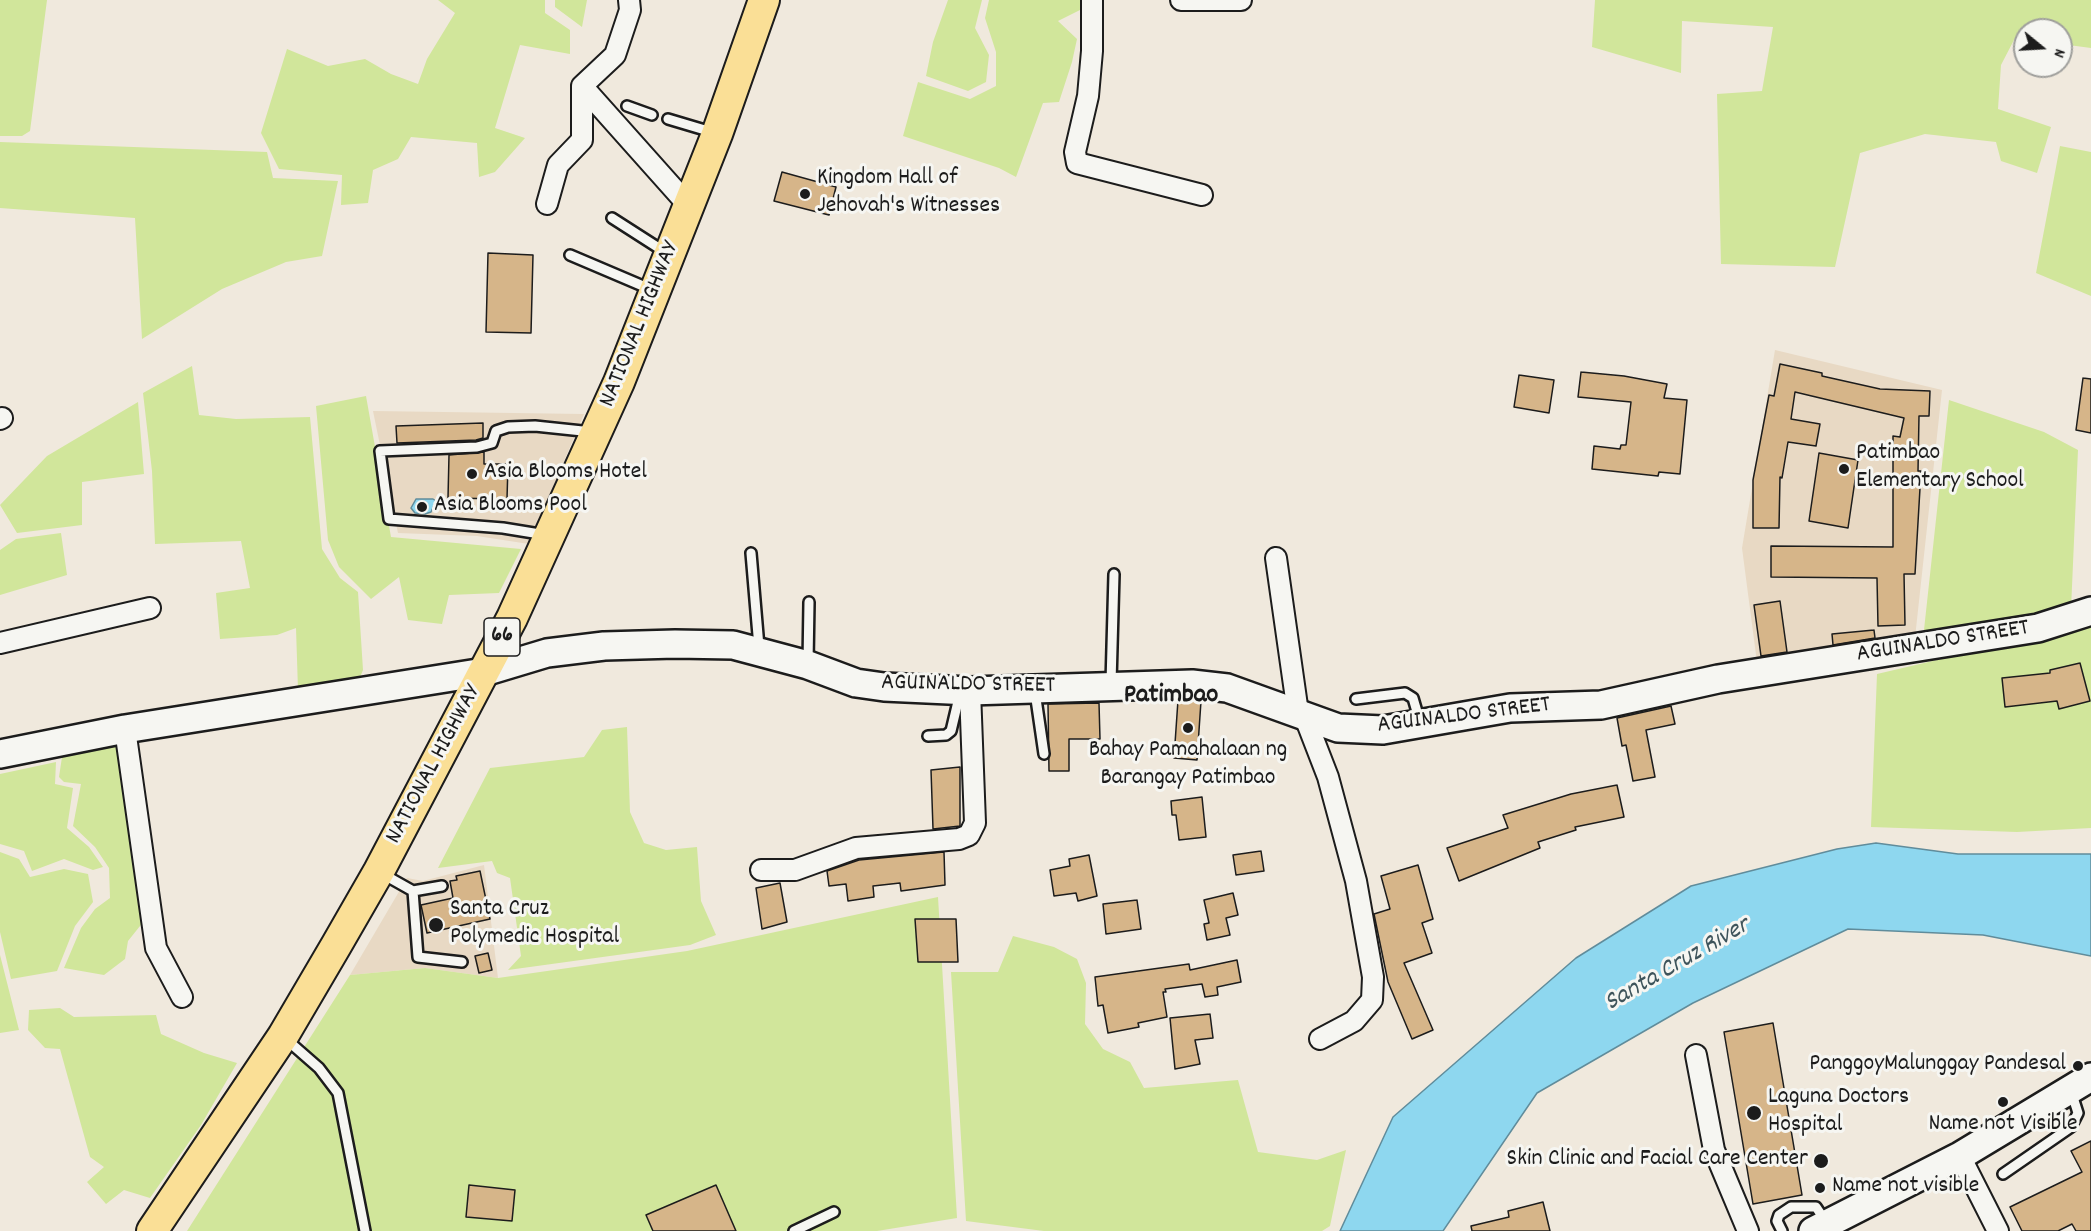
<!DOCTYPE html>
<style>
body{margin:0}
#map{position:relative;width:2091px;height:1231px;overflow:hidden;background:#f0e9dd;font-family:Dekko,sans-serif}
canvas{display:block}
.north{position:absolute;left:2013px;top:18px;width:60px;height:60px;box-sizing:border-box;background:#f6f6f2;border:2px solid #9f9f9c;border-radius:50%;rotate:108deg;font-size:16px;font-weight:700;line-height:24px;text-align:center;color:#1c1c1c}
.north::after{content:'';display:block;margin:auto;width:21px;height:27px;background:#1c1c1c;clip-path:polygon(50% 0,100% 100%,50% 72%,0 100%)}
</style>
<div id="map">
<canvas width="2091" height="1231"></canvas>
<div class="north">N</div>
</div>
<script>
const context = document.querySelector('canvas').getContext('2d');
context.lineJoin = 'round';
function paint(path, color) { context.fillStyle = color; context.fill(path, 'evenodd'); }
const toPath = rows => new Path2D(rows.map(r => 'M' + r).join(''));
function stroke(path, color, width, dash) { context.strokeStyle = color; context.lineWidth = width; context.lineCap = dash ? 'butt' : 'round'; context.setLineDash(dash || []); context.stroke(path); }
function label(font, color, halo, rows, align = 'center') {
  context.font = font + ' Dekko,sans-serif'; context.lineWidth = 6; context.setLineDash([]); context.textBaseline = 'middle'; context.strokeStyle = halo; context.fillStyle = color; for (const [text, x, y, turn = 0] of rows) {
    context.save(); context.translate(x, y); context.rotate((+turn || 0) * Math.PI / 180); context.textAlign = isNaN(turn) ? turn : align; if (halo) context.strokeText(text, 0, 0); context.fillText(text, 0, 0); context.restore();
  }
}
paint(toPath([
 [1775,350,1942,390,1914,647,1758,670,1742,548],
 [373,411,584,414,529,544,477,536,398,533],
 [484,865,498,978,425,968,350,975,407,878,423,881]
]), '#e8d9c4');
paint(toPath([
 [0,0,47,0,30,131,22,136,0,136],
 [438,0,545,0,545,13,570,30,570,54,520,45,495,128,525,138,495,172,479,177,477,143,411,137,398,159,373,170,368,203,341,205,342,175,279,169,261,133,287,49,328,66,365,59,391,74,418,84,427,59,455,13],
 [555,0,587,0,582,27,555,7],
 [948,0,982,0,975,28,989,55,986,82,968,91,926,76,933,42],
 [989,0,1081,0,1080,10,1058,21,1077,39,1072,62,1059,102,1043,103,1016,177,999,168,903,136,918,82,970,99,996,86,996,52,985,18],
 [1595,0,2091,0,2091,48,2061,44,2061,30,2025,30,2025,39,2015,38,2001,65,1998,109,2051,127,2037,173,2001,161,1996,142,1925,134,1860,153,1835,267,1721,264,1717,94,1762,91,1773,27,1682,21,1681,73,1592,47],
 [0,142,267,152,273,178,338,181,322,256,286,262,222,289,142,339,135,218,0,208],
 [2060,146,2091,152,2091,296,2036,273],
 [192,366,199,415,236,419,310,417,322,549,340,578,358,592,363,670,358,682,298,690,296,628,277,635,220,639,216,593,250,588,241,541,155,544,152,471,143,393],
 [366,396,391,537,521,549,499,593,449,595,442,624,408,620,399,577,371,599,339,567,328,540,316,406],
 [1949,400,2044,432,2078,450,2071,609,1923,639],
 [138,402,144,474,82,482,82,525,17,533,0,505,47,456],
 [61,533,67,575,0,595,0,550,16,539],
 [2091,624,2091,828,2017,832,1871,827,1877,674],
 [627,727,630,812,644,843,666,850,697,847,701,901,716,935,690,945,508,970,521,956,510,878,497,873,492,861,438,868,490,768,584,757,602,730],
 [117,744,144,921,128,941,125,959,104,975,64,968,81,928,95,909,110,898,109,868,95,847,73,826,81,784,64,782,59,777,62,757],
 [56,762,55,784,73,788,67,828,89,847,103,867,93,870,64,859,32,871,24,851,0,844,0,774],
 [0,852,19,859,30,877,64,869,88,874,93,902,75,926,57,971,11,979,0,932],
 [938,897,957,1218,877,1231,187,1231,350,975,425,968,498,978,687,951],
 [1013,936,1054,947,1077,959,1086,983,1085,1024,1103,1049,1130,1062,1144,1088,1238,1080,1258,1152,1317,1160,1346,1150,1330,1226,1322,1231,1044,1231,966,1221,951,972,998,972],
 [0,955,19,1030,0,1033],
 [60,1008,74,1017,156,1015,161,1034,204,1053,237,1063,201,1125,150,1198,124,1190,106,1204,87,1182,104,1167,90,1157,60,1049,45,1048,28,1030,29,1010]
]), '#d1e69b');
const water = toPath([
 [416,499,433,499,436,501,431,512,425,514,415,513,411,508,416,499],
 [1876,843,1958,854,2091,854,2091,956,1983,935,1848,929,1693,1003,1537,1093,1443,1231,1340,1231,1393,1117,1576,958,1691,886,1837,849,1876,843]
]);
paint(water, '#8ed7ef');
stroke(water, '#608c9b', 1.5);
const building = toPath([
 [782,172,836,187,829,215,774,201,782,172],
 [488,253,533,255,531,333,486,332,488,253],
 [1780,364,1822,373,1822,376,1880,389,1930,391,1929,416,1919,416,1918,471,1921,471,1915,574,1904,574,1905,625,1878,626,1877,578,1771,577,1771,546,1893,547,1893,436,1900,437,1904,418,1795,392,1791,419,1820,424,1816,446,1788,442,1782,478,1780,477,1779,528,1753,528,1753,480,1769,395,1774,396,1780,364],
 [1581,372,1624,376,1667,384,1664,398,1687,400,1680,474,1659,472,1658,476,1592,469,1594,446,1620,449,1621,445,1626,445,1631,402,1578,397,1581,372],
 [1519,375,1554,380,1549,413,1514,407,1519,375],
 [2083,378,2091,379,2091,433,2076,430,2083,378],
 [483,423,483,438,476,440,397,443,396,426,483,423],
 [484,452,484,464,508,464,507,499,448,498,449,455,484,452],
 [1819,453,1858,460,1848,528,1809,521,1819,453],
 [1780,601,1787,652,1761,656,1754,605,1780,601],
 [1874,630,1875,638,1833,645,1832,634,1874,630],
 [2080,663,2090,701,2059,709,2057,701,2005,707,2002,678,2050,673,2050,670,2080,663],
 [1178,700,1201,701,1197,760,1174,758,1178,700],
 [1099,703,1100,739,1069,739,1069,771,1049,771,1048,704,1099,703],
 [1671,706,1675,724,1646,730,1655,777,1633,781,1626,745,1622,746,1617,718,1671,706],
 [960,767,960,826,933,829,931,770,960,767],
 [1617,785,1624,817,1575,827,1576,830,1538,842,1540,848,1459,881,1447,848,1508,828,1503,815,1571,794,1617,785],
 [1202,797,1206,837,1179,840,1176,815,1172,815,1171,801,1202,797],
 [1261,851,1264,871,1236,875,1233,855,1261,851],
 [944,852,945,885,901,891,900,883,873,886,874,897,848,901,846,884,829,886,827,871,859,860,944,852],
 [1089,855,1097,896,1078,901,1076,893,1054,896,1050,870,1070,866,1069,859,1089,855],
 [1418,865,1433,919,1422,923,1432,953,1404,963,1433,1030,1412,1039,1388,982,1374,914,1390,909,1381,876,1418,865],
 [480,871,490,919,427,933,421,905,453,898,450,881,457,880,456,876,480,871],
 [780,883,787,922,762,929,756,888,780,883],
 [1233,893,1238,915,1226,918,1230,935,1207,940,1204,924,1209,923,1204,900,1233,893],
 [1137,900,1141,929,1106,934,1103,904,1137,900],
 [915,919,956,919,958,962,918,962,915,919],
 [488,953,492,970,479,973,475,956,488,953],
 [1237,960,1241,982,1217,987,1218,995,1205,997,1202,984,1165,989,1166,992,1163,992,1167,1017,1138,1023,1139,1027,1108,1033,1103,1005,1098,1006,1095,977,1189,964,1190,970,1237,960],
 [1210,1014,1213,1038,1195,1040,1200,1064,1175,1069,1170,1018,1210,1014],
 [1773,1023,1802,1195,1753,1204,1724,1032,1773,1023],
 [2091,1141,2091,1231,2076,1231,2072,1224,2058,1231,2022,1231,2010,1207,2082,1172,2071,1151,2091,1141],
 [469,1185,515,1190,512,1221,466,1217,469,1185],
 [716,1185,736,1231,653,1231,646,1215,716,1185],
 [1543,1202,1550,1231,1472,1231,1471,1226,1509,1217,1508,1211,1543,1202]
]);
paint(building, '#d6b589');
stroke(building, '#1c1c1c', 1.5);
const lane = toPath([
 [627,106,652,115],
 [668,119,715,133],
 [612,218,665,252],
 [570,255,650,289],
 [546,535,503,528,389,519,380,451,477,447,492,443,496,431,508,427,535,426,592,432],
 [751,553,759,647],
 [808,663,809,602],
 [1111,683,1114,574],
 [1035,692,1044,754],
 [1356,699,1405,693,1413,698,1420,722],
 [928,736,946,735,951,731,960,693],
 [381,873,413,891],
 [442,886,413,891,418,957,462,962],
 [287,1040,319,1068,338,1093,365,1231],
 [2003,1174,2071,1127,2078,1113,2071,1091],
 [794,1231,834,1212],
 [1782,1231,1777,1221,1779,1215,1791,1207,1816,1207,1826,1222]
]);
const street = toPath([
 [1092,0,1092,51,1088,96,1075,152,1077,163,1202,195],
 [1181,0,1241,0],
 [582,86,689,206],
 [547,204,558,165,582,140,582,86,615,55,630,10,629,0],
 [0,419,2,418],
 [1276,558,1298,713],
 [0,643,150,608],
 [1304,715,1328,777,1356,881,1373,977,1372,1000,1354,1021,1320,1039],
 [125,729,156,948,182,997],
 [761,870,795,870,856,848,959,839,969,835,975,823,970,691],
 [1696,1055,1714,1150,1748,1231],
 [1960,1156,1998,1231]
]);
const secondary = toPath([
 [0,754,125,729,484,672,547,653,604,646,675,644,733,645,808,665,856,683,884,687,970,691,1192,684,1227,688,1338,728,1383,730,1510,708,1601,705,1718,679,2038,628,2091,611],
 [1813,1231,1960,1156,2091,1077]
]);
const primary = toPath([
 [152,1231,283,1036,337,944,379,871,512,618,619,382,717,134,764,0]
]);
stroke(lane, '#1c1c1c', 14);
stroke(street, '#1c1c1c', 24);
stroke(secondary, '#1c1c1c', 32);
stroke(primary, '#1c1c1c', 34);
stroke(lane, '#f6f6f2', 9);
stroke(street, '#f6f6f2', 20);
stroke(secondary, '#f6f6f2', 27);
stroke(primary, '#fadf96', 30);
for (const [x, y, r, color] of [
 [805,194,6,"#1c1c1c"],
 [1844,469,6,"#1c1c1c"],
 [472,474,6,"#1c1c1c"],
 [422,507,6,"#1c1c1c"],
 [1188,728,6,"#1c1c1c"],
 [436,925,8,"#1c1c1c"],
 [2078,1066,6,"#1c1c1c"],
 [2003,1102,6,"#1c1c1c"],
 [1754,1113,8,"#1c1c1c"],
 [1821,1161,8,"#1c1c1c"],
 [1820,1188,6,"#1c1c1c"]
]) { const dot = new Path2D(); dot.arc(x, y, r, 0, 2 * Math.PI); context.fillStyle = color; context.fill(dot); stroke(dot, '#f6f6f2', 2); }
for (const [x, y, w] of [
 [502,637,36]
]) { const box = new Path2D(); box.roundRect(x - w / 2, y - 19, w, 38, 4.5); context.fillStyle = '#f6f6f2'; context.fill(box); stroke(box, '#1c1c1c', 1.5); }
label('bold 22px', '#1c1c1c', null, [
 ["66",502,637]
]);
label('24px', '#1c1c1c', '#f6f6f2', [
 ["Kingdom Hall of",817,180],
 ["Jehovah's Witnesses",817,208],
 ["Patimbao",1856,455],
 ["Elementary School",1856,483],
 ["Asia Blooms Hotel",484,474],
 ["Asia Blooms Pool",434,507],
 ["Bahay Pamahalaan ng",1188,752,"center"],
 ["Barangay Patimbao",1188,780,"center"],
 ["Santa Cruz",450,911],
 ["Polymedic Hospital",450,939],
 ["PanggoyMalunggay Pandesal",2066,1066,"right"],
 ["Laguna Doctors",1768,1099],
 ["Hospital",1768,1127],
 ["Name not Visible",2003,1126,"center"],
 ["Skin Clinic and Facial Care Center",1808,1161,"right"],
 ["Name not visible",1832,1188]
], 'left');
label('24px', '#1c1c1c', '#f6f6f2', [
 ["NATIONAL HIGHWAY",641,325,-68],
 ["AGUINALDO STREET",1943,643,-9],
 ["AGUINALDO STREET",968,686,1],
 ["AGUINALDO STREET",1464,717,-7],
 ["NATIONAL HIGHWAY",435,765,-62]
]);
label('italic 26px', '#3e545b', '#f6f6f2', [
 ["Santa Cruz River",1678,966,-30]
]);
label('bold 27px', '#1c1c1c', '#f6f6f2', [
 ["Patimbao",1171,697]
]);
</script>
